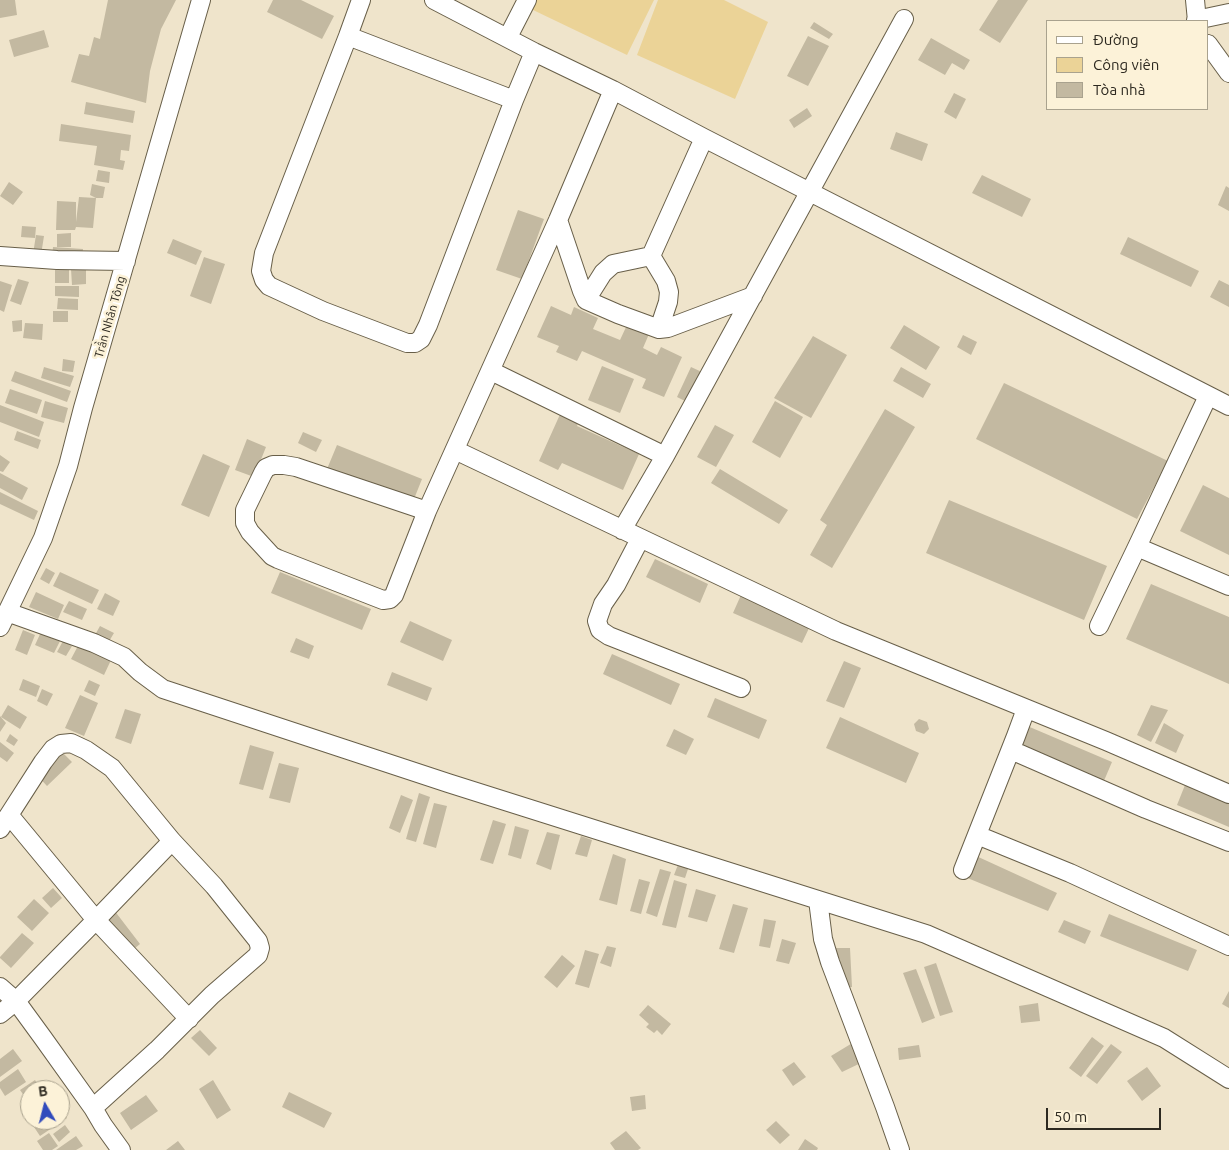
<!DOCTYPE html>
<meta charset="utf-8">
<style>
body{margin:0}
#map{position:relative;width:1229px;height:1150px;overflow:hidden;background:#efe4cb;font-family:Ubuntu,sans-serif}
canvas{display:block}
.legend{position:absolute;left:1046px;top:20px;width:162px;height:90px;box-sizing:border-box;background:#fcf2d8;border:1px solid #a9a28e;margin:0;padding:6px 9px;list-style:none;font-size:15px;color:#2d2920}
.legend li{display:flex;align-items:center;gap:10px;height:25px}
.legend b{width:25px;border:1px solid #a9a28e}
.north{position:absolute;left:20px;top:1080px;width:50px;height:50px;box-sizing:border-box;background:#fcf2d8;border:1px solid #a9a28e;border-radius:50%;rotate:352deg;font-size:14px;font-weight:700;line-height:20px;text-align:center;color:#2d2920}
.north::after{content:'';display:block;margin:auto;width:18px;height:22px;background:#314bbc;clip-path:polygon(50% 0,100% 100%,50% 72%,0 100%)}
.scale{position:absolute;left:1046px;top:1108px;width:115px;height:22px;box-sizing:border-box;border:2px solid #2d2920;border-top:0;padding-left:6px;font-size:15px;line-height:18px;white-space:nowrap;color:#2d2920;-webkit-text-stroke:4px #fcf2d8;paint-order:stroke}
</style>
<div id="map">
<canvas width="1229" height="1150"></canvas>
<ul class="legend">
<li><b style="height:6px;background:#fff"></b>Đường</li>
<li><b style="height:14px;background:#ebd397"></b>Công viên</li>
<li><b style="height:14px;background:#c3b9a1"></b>Tòa nhà</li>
</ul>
<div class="north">B</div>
<div class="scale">50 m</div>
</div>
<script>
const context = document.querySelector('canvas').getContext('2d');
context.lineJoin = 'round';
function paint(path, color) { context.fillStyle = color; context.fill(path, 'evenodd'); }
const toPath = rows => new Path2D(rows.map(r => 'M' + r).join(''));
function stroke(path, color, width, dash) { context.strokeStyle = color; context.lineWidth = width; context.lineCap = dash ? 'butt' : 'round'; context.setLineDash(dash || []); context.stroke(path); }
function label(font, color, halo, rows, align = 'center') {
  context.font = font + ' Ubuntu,sans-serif'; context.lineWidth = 5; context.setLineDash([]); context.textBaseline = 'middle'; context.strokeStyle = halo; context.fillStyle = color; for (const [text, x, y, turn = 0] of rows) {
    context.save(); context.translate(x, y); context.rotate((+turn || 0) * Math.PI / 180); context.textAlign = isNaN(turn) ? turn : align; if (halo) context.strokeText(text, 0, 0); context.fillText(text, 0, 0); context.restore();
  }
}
paint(toPath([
 [536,0,654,0,627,55,531,9],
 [658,0,724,0,768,22,735,99,637,55]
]), '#ebd397');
paint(toPath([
 [0,0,15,0,17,15,0,18],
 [108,0,176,0,161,29,150,71,146,103,71,82,79,54,89,56,94,37,100,39],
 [273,0,301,0,334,16,322,39,267,12],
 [998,0,1028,0,1000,43,979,30],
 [814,22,833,34,829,39,810,28],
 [44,30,49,47,14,57,9,40],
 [808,36,829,46,808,86,787,76],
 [931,38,970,60,964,70,952,63,945,75,918,60],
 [954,93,966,99,956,119,944,112],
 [86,102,135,111,133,123,84,114],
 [807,108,812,116,794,128,789,120],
 [61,124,131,135,129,151,121,150,120,160,125,161,123,170,94,165,97,146,59,141],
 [896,132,928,144,922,161,890,149],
 [98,170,110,172,109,183,96,181],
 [982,175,1031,199,1022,217,972,193],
 [9,182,23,192,13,205,0,196],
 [92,184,105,187,103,198,96,198,90,195],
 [1226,186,1229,188,1229,211,1218,205],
 [79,197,96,198,93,228,76,227,75,230,56,230,57,201,76,202,76,222],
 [518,210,544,219,522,279,496,270],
 [22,226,36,227,35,238,21,237],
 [71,233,71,247,57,247,57,234],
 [36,235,44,236,41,255,33,254],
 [1128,237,1199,271,1191,287,1120,254],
 [173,239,202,251,196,265,167,253],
 [53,247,83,249,82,260,52,258],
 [204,257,225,264,211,304,190,296],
 [71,269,86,269,86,284,72,285],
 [55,270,69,270,69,283,55,283],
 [18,279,29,282,21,305,10,301],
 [1219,280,1229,285,1229,307,1210,297],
 [0,281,12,285,4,312,0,310],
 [55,286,79,286,79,297,55,296],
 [58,298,78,299,78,310,57,309],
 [551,306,571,315,574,307,598,318,593,329,620,340,627,325,649,334,643,348,657,355,661,347,682,357,664,397,642,388,646,379,582,351,577,361,556,352,559,346,537,337],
 [53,311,68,311,68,322,53,322],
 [22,320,22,331,13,332,12,321],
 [25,323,43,324,42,340,23,338],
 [904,325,940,347,926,370,890,348],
 [963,335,977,342,971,355,957,347],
 [813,336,847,355,811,418,774,398],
 [63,359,75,361,73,372,62,371],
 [602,366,634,379,620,413,588,400],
 [44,367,74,376,70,387,41,378],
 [691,367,704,373,689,403,677,397],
 [901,367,931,384,923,398,893,381],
 [15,371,71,391,67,402,11,381],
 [1004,383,1168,461,1137,519,976,439],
 [10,389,42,400,37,414,5,403],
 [45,401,68,408,64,423,41,417],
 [775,401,803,417,780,458,752,442],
 [0,405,44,422,39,437,0,422],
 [885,409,915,427,832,568,810,555,827,525,820,520],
 [562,410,580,418,577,426,639,454,623,490,562,463,558,470,539,461],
 [715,425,734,435,716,467,697,457],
 [17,431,41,440,38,449,14,440],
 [303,432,322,440,316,452,298,443],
 [247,439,266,447,254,477,235,470],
 [337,445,422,479,412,504,327,469],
 [203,454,230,466,209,517,181,505],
 [0,455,10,462,3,472,0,471],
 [720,469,788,510,779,524,711,483],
 [0,473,28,488,22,500,0,488],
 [1203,485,1229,498,1229,555,1180,531],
 [0,492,38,511,34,520,0,504],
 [949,500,1107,566,1084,620,926,553],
 [655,559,708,584,700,603,646,577],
 [46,568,55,573,49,584,40,579],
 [60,572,99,590,92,604,53,586],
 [280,572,371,609,362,630,271,593],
 [1151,584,1229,617,1229,684,1126,639],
 [36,592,64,605,58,619,29,607],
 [105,593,120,601,113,616,97,609],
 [741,595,810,626,802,643,733,613],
 [69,601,87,609,82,620,63,612],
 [410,621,452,640,443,661,400,642],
 [100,626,114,633,108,643,95,635],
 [23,630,35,635,27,655,15,650],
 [41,632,60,641,54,653,35,645],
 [296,638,314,646,309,659,290,652],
 [63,641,72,646,66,656,57,652],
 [79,644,111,660,104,675,71,659],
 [612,654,680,684,671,705,603,674],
 [844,661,861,668,844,708,826,701],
 [392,672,432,688,427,701,387,685],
 [23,679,40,686,36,697,19,690],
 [89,680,100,685,95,696,84,691],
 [42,689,53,694,47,706,37,701],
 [80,695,98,703,84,736,65,728],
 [715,698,767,720,759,739,707,717],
 [8,705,27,717,20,729,1,717],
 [1151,705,1168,710,1151,742,1137,735],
 [125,709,141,714,131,744,115,738],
 [0,716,6,723,0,732],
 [840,717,919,753,906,783,826,748],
 [919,719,927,722,929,729,924,734,916,731,914,724],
 [1164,723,1184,735,1176,753,1155,743],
 [1025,725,1112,762,1103,783,1016,746],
 [674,729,694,739,686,755,666,746],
 [10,734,18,740,14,746,6,741],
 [0,742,14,753,7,762,0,757],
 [250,745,274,752,263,790,239,784],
 [60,750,72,762,47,786,35,773],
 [279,763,299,768,290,803,269,798],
 [1185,785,1229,804,1229,827,1177,805],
 [419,793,430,797,416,842,406,839],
 [401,795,413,800,400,833,389,828],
 [434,803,447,806,436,848,423,844],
 [493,820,506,824,493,864,480,860],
 [515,826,529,830,521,859,508,855],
 [547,832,560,835,551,870,536,864],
 [581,836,592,840,587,857,575,854],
 [613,854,626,859,617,905,599,900],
 [974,855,1057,893,1048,911,965,877],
 [679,862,689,866,685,878,674,875],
 [660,869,671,872,657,917,646,913],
 [639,879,650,882,641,914,630,911],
 [674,880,687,884,676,928,662,925],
 [53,888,62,898,51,908,42,898],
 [696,889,716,895,707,922,688,917],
 [34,899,49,913,32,931,17,917],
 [733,904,748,908,734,953,719,949],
 [114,910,140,944,129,953,102,919],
 [1109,914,1197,950,1188,971,1100,936],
 [764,919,776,921,770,948,759,946],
 [1064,920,1091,931,1085,944,1058,932],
 [22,933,34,943,11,968,0,958,0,957],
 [782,939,796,943,789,964,776,961],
 [607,946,616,948,611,967,600,963],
 [836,948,850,948,852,987,839,988],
 [585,950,599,954,589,988,575,984],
 [562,955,575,966,557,988,544,977],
 [936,963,953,1012,940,1016,924,967],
 [916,969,935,1018,922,1023,903,973],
 [1229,991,1229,1008,1222,1004],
 [1038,1003,1040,1021,1021,1023,1019,1006],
 [648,1005,671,1024,662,1035,657,1030,654,1033,646,1027,649,1024,639,1015],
 [200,1030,217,1048,209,1056,191,1038],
 [1092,1037,1104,1046,1081,1077,1069,1068],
 [854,1042,865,1061,842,1072,831,1056],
 [1111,1044,1122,1052,1097,1084,1086,1076],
 [919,1045,921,1057,899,1060,898,1048],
 [13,1049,22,1061,0,1077,0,1059],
 [794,1062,806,1077,793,1086,782,1070],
 [1147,1067,1161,1086,1142,1101,1127,1081],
 [18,1069,26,1082,5,1096,0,1088,0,1082],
 [35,1080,41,1090,30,1090,30,1104,20,1090],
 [213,1080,231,1110,217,1119,199,1089],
 [289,1092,332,1113,324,1128,282,1107],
 [146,1095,158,1111,131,1130,120,1113],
 [645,1095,646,1109,632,1111,630,1097],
 [60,1108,67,1118,40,1136,34,1127,46,1120,60,1120],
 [776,1121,790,1135,780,1144,766,1130],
 [65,1125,70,1132,59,1142,53,1134],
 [626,1131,641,1148,638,1150,615,1150,610,1143],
 [49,1133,58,1146,52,1150,43,1150,37,1141],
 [76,1136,83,1146,76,1150,56,1150],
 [805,1139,818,1148,817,1150,798,1150],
 [178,1141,185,1150,166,1150]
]), '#c3b9a1');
const minor = toPath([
 [361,0,348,36,264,253,261,271,264,280,269,286,323,311,407,343,415,343,421,339,428,325,514,100,534,52],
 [434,0,534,52,613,90,704,138,1229,406],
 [1195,0,1197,21],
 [1196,20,1229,13],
 [348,36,514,100],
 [508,37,527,0],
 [1208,44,1229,73],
 [558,220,582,291,586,300,618,314,659,329,668,328,753,296],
 [0,256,57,260,126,261],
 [651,256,704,138],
 [651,256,666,281,669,292,668,302,659,329],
 [586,300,603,273,613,264,651,256],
 [491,371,665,456],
 [455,450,836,631,1106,741,1229,794],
 [427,511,296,467,284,465,273,465,266,468,263,473,245,510,245,523,250,532,272,556,278,559,383,600,390,599,394,595,427,511,558,220,613,90],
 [622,530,665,456,904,19],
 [640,539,616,585,603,604,597,621,600,630,609,636,741,688],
 [1137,547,1229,586],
 [7,612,94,643,124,657,140,672,163,689,448,783,926,934,1164,1038,1229,1079],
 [1099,626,1137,547,1208,396],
 [0,627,43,538,68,466,83,408,201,0],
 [1011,750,1146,809,1229,842],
 [10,816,96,920,189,1019],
 [0,829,43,762,53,749,61,744,71,743,86,750,112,768,172,841,214,886,258,941,260,948,258,955,212,995,157,1050,93,1108],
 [977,835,1070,873,1229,946],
 [963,870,1016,736,1026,709],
 [818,900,823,939,830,962,885,1107,900,1150],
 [0,987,16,1001,43,1038,93,1108,103,1125,121,1150],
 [0,1014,16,1001,96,920,172,841]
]);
stroke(minor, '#685f49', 20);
stroke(minor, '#fff', 18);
label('12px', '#2d2920', '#fcf2d8', [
 ["Trần Nhân Tông",110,317,-74]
]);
</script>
